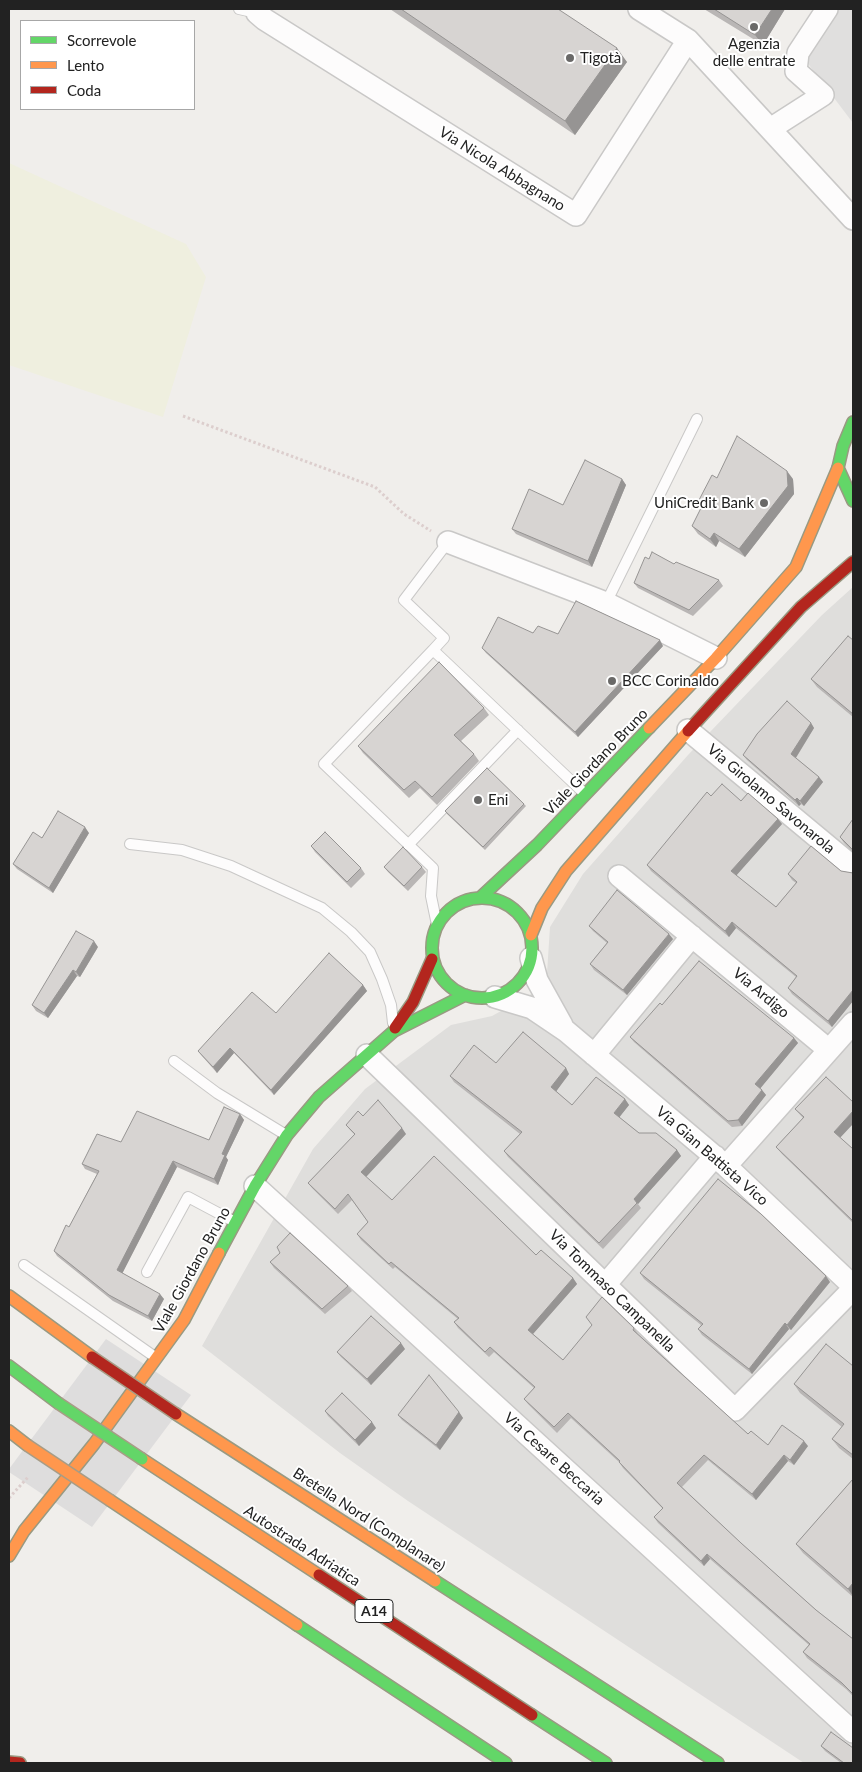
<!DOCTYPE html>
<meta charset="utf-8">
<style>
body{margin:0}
#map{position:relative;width:862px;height:1772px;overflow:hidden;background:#f0eeeb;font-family:Lato,sans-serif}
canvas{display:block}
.frame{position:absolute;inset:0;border:10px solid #222;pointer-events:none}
.legend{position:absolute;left:20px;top:20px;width:175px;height:90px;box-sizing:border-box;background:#fff;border:1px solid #a7a7a7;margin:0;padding:6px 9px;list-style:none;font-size:15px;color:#222}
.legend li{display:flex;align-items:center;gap:10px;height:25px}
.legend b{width:25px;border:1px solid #a7a7a7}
</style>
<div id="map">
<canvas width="862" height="1772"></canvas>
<div class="frame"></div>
<ul class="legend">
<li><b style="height:6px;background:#63d668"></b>Scorrevole</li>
<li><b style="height:6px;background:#ff974d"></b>Lento</li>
<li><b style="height:6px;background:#b3261e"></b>Coda</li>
</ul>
</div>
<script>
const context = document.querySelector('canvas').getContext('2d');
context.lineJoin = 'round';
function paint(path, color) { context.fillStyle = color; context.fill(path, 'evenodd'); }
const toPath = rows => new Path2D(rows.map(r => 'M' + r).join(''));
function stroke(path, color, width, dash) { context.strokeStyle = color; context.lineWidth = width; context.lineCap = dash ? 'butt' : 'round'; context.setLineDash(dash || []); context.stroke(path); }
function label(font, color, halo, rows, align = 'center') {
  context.font = font + ' Lato,sans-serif'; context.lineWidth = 4; context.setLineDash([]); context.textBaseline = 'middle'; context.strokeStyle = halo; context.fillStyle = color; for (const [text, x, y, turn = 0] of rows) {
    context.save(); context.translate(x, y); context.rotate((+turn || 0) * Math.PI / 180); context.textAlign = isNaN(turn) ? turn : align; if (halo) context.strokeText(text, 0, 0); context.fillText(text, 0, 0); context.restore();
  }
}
paint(toPath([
 [853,587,853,1763,804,1763,408,1501,340,1453,202,1346,313,1149,365,1089,451,1025,492,1016,530,995,547,973,550,927,583,874,688,755,822,615]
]), '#dfdedc');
paint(toPath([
 [9,163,186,244,206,277,163,417,9,365]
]), '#efefdf');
paint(toPath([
 [839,9,853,9,853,123,806,61]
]), '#e0dfde');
paint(toPath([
 [106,1339,191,1395,92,1527,9,1472,9,1469]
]), '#dedddd');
const lane = toPath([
 [239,9,257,13],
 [606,603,697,419],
 [433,650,444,638,404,600,448,542],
 [130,844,182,850,231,866,322,908,351,932,370,952,382,979,391,1005,393,1023],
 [408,845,518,730],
 [437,925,431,896,433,868,324,764,433,650,584,793],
 [174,1061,217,1093,286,1135],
 [24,1265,155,1357],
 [147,1272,188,1197,235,1222]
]);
const street = toPath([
 [260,9,257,13,264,19,576,215,688,40,853,219],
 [639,9,688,40],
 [770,129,823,95,796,71,798,53,827,9],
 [448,542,606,603,716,658],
 [688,730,853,867],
 [619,876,829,1050],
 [531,958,537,980,562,1025],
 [495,997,532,1008,566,1031,726,1166,853,1286],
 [367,1055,735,1410,853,1289],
 [594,1055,692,936],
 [726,1166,853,1023],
 [255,1186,853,1732],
 [605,1285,715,1156]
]);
const fast = toPath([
 [853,422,843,446,838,468,853,501],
 [481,897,537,845,649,728],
 '432 948a50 50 0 1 1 100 0a50 50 0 1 1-100 0Z',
 [219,1253,255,1186,287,1135,319,1097,394,1031,465,995],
 [9,1366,58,1403],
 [435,1581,718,1763],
 [297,1625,506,1763],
 [532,1715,606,1763]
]);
const slow = toPath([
 [649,728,716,658,796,567,838,468],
 [531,935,542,908,566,871,688,731],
 [9,1296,92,1357],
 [176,1414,435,1581],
 [9,1431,27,1445],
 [142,1459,319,1575],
 [111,1501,297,1625],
 [9,1556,24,1531,94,1444,184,1320,219,1253]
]);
const jam = toPath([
 [688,731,801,607,853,562],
 [395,1028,413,1002,432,959],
 [319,1575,532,1715],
 [9,1762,20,1763]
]);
stroke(lane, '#c9c8c7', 12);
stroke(street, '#c9c8c7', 24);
stroke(fast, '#999a82', 14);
stroke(slow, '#999a82', 14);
stroke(jam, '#999a82', 14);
stroke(toPath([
 [183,416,375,487,404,514,431,531],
 [9,1498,29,1476]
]), '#dccecd', 3, [2.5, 2.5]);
stroke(lane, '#fdfcfc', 10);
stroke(street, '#fdfcfc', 21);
stroke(fast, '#63d668', 11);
stroke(slow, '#ff974d', 11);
stroke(jam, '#b3261e', 11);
const fastBridge = toPath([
 [58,1403,142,1459]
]);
const slowBridge = toPath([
 [27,1445,111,1501]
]);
const jamBridge = toPath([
 [92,1357,176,1414]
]);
stroke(fastBridge, '#a79c86', 14, []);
stroke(slowBridge, '#a79c86', 14, []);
stroke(jamBridge, '#a79c86', 14, []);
stroke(fastBridge, '#63d668', 11);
stroke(slowBridge, '#ff974d', 11);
stroke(jamBridge, '#b3261e', 11);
paint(toPath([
 [390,9,558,9,627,62,575,135],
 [704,9,785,9,763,45],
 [717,478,793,479,794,494,745,557,719,541,716,547,698,534,692,526,703,505,699,500],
 [622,479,626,485,592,567,516,534,512,529],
 [649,559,674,564,719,580,723,586,693,616,638,588,634,583],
 [533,633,558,634,663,646,578,737,486,653,482,648],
 [853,640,853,717,817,687,811,679],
 [484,708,489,715,461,741,474,754,479,761,437,805,420,788,409,798,363,753,358,746],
 [811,723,814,728,796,758,819,777,823,782,804,806,801,804,799,806,747,760,743,755],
 [711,796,741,801,778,819,782,824,736,875,776,907,796,883,792,880,788,874,841,871,853,873,853,1001,832,1027,792,994,788,988,796,977,736,928,729,937,651,871,647,865],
 [524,804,526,806,485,850,447,814,445,811],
 [853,819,853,852,844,843,840,837],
 [89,833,53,893,17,869,13,864,42,838],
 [311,846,361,868,365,874,351,888,315,852],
 [384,867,422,867,426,872,408,891,388,872],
 [589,926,673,939,627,995,594,970,590,964,607,943,593,931],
 [98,947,80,977,77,976,48,1018,36,1011,32,1005],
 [363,985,367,991,274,1095,234,1053,217,1073,202,1056,198,1051,276,1013],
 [662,1005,794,1038,798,1043,760,1088,766,1095,742,1126,732,1127,634,1042,630,1037],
 [496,1063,566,1068,569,1074,556,1091,572,1105,625,1099,629,1105,619,1117,639,1133,677,1150,681,1156,638,1204,641,1208,603,1249,508,1157,504,1151,520,1134,454,1082,450,1076],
 [795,1109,840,1138,853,1149,853,1223,782,1154,776,1147,803,1118],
 [240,1114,244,1120,226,1157,228,1160,218,1185,177,1167,122,1273,164,1299,152,1321,113,1301,57,1256,54,1251,69,1227,97,1174,85,1169,82,1164,121,1142,209,1140],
 [363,1116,406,1134,366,1177,392,1200,536,1255,573,1278,577,1284,533,1334,563,1360,634,1328,638,1334,748,1434,768,1445,808,1446,794,1465,788,1461,756,1500,708,1460,682,1487,741,1543,816,1610,853,1639,853,1696,846,1689,807,1658,803,1652,809,1645,710,1559,704,1566,658,1523,654,1517,663,1509,623,1468,619,1462,571,1418,557,1433,528,1404,524,1399,534,1388,494,1352,489,1357,458,1328,454,1322,458,1319,395,1267,393,1269,361,1240,357,1234,368,1222,352,1200,338,1214,312,1188,308,1183,355,1135,350,1130,346,1125],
 [270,1262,348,1286,352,1291,325,1314,274,1268],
 [640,1273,830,1282,791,1330,789,1329,752,1374,702,1335,698,1329,701,1325,644,1279],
 [405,1349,371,1385,341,1357,337,1352],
 [853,1366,853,1459,839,1448,832,1439,842,1427,800,1393,794,1384],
 [325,1411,376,1428,359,1446,328,1416],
 [459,1412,463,1418,440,1450,402,1420,398,1415],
 [853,1479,853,1597,803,1553,796,1544],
 [821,1746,853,1763,841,1763,825,1751]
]), '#b9b6b5');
paint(toPath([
 [772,9,785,9,763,45,755,35],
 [617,48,627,62,575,135,565,121],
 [787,471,793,479,794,494,745,557,739,549],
 [622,479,626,485,592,567,588,561],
 [714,533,719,541,716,547,710,539],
 [660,640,663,646,578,737,575,732],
 [811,723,814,728,795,759,791,754],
 [819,777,823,782,804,806,800,801],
 [797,798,801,804,799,806,795,800],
 [778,819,782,824,735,877,731,871],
 [85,827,89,833,53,893,49,888],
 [732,922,736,928,729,937,725,931],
 [669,934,673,939,627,995,623,990],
 [94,941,98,947,80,977,76,972],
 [73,970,77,976,48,1018,44,1013],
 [363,985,367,991,274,1095,271,1090],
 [853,990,853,1001,832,1027,828,1021],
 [794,1038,798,1043,759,1090,755,1084],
 [230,1048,234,1053,217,1073,213,1067],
 [566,1068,569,1074,555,1093,551,1087],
 [762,1090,766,1095,742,1126,738,1120],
 [625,1099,629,1105,618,1119,614,1113],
 [853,1111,853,1124,839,1139,834,1132],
 [240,1114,244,1120,226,1157,228,1160,218,1185,214,1179,222,1154],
 [402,1128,406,1134,365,1178,361,1172],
 [677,1150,681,1156,638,1204,634,1199],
 [173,1161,177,1167,121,1276,117,1270],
 [826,1276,830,1282,791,1330,787,1325],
 [573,1278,577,1284,532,1335,528,1330],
 [160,1294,164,1299,152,1321,148,1316],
 [785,1323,789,1329,752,1374,749,1369],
 [401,1343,405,1349,371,1385,367,1379],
 [459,1412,463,1418,440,1450,436,1445],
 [372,1422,376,1428,359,1446,355,1440],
 [804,1441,808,1446,794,1465,790,1460],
 [784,1455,788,1461,756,1500,752,1494],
 [707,1554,710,1559,704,1566,701,1561],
 [853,1583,853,1596,848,1589]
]), '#969493');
const building = toPath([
 [401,9,558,9,617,48,565,121,401,9],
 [714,9,772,9,755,35,714,9],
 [737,436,787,471,788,486,739,549,714,533,710,539,692,526,704,502,699,500,712,475,717,478,737,436],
 [585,460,622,479,588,561,512,529,529,489,563,505,585,460],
 [652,552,674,564,676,562,719,580,689,610,634,583,645,557,649,559,652,552],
 [576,601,660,640,575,732,482,648,498,617,533,633,538,626,558,634,576,601],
 [848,636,853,640,853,714,811,679,848,636],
 [439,662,484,708,454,735,474,754,432,797,415,781,404,790,358,746,439,662],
 [787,701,811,723,791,754,819,777,800,801,797,798,795,800,743,755,757,734,787,701],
 [487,768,524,804,483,847,445,811,487,768],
 [722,784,741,801,748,793,778,819,731,871,776,907,797,882,788,874,811,846,841,871,853,873,853,990,828,1021,788,988,797,976,732,922,725,931,647,865,707,792,711,796,722,784],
 [58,811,85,827,49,888,13,864,33,832,42,838,58,811],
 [853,819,853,850,840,837,853,819],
 [325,832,361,868,347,882,311,846,325,832],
 [403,847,422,867,404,886,384,867,403,847],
 [617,890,669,934,623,990,590,964,608,942,589,926,617,890],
 [76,931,94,941,76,972,73,970,44,1013,32,1005,76,931],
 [329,953,363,985,271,1090,230,1048,213,1067,198,1051,252,992,276,1013,329,953],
 [699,961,794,1038,755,1084,762,1090,738,1120,728,1121,630,1037,660,1003,662,1005,699,961],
 [523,1032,566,1068,551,1087,572,1105,596,1077,625,1099,614,1113,639,1133,656,1133,677,1150,634,1199,637,1203,599,1243,504,1151,522,1132,450,1076,474,1045,496,1063,523,1032],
 [826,1077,853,1102,853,1111,834,1132,853,1149,853,1221,776,1147,804,1117,795,1109,826,1077],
 [378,1100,402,1128,361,1172,392,1200,434,1156,536,1255,541,1250,573,1278,528,1330,563,1360,592,1325,586,1317,602,1297,634,1328,633,1330,748,1434,751,1431,768,1445,782,1425,804,1441,790,1460,784,1455,752,1494,704,1455,677,1483,741,1543,816,1610,853,1639,853,1694,842,1683,803,1652,810,1644,707,1554,701,1561,654,1517,663,1508,619,1462,620,1461,568,1413,554,1427,524,1399,535,1387,490,1347,485,1352,454,1322,459,1318,391,1262,389,1264,357,1234,368,1222,348,1194,335,1209,308,1183,355,1134,346,1125,358,1111,363,1116,378,1100],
 [224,1107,240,1114,222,1154,225,1155,214,1179,173,1161,117,1270,160,1294,148,1316,109,1295,54,1251,66,1225,69,1227,99,1171,82,1164,97,1134,121,1142,137,1111,209,1140,224,1107],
 [718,1179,761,1214,826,1276,787,1325,785,1323,749,1369,698,1329,703,1324,640,1273,718,1179],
 [290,1233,348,1286,322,1309,270,1262,280,1253,277,1247,290,1233],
 [371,1316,401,1343,367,1379,337,1352,371,1316],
 [826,1344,853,1366,853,1455,832,1439,844,1424,794,1384,826,1344],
 [429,1375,459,1412,436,1445,398,1415,429,1375],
 [342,1393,372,1422,355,1440,325,1411,342,1393],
 [853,1479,853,1583,848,1589,796,1544,853,1479],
 [831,1732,853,1748,853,1763,844,1763,821,1746,831,1732]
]);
paint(building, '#d7d4d2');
stroke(building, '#969493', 1);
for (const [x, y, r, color] of [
 [754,27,5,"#6a6968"],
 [570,58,5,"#6a6968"],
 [764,503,5,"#6a6968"],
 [612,681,5,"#6a6968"],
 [478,800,5,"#6a6968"]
]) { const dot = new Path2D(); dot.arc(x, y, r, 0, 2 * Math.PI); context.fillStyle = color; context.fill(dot); stroke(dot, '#fff', 2); }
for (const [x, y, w] of [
 [374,1611,38]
]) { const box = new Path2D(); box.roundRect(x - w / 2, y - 11.5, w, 23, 4); context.fillStyle = '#fff'; context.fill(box); stroke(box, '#222', 1); }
label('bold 14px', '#222', null, [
 ["A14",374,1611]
]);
label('15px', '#222', '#fff', [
 ["Agenzia",754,44,"center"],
 ["delle entrate",754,61,"center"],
 ["Tigotà",580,58],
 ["UniCredit Bank",754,503,"right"],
 ["BCC Corinaldo",622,681],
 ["Eni",488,800]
], 'left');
label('15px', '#222', '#fff', [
 ["Via Nicola Abbagnano",502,169,32],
 ["Viale Giordano Bruno",596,762,-46],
 ["Via Girolamo Savonarola",771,799,40],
 ["Via Ardigo",761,993,40],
 ["Via Gian Battista Vico",712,1156,41],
 ["Viale Giordano Bruno",192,1270,-61],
 ["Via Tommaso Campanella",612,1291,44],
 ["Via Cesare Beccaria",554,1459,42],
 ["Bretella Nord (Complanare)",369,1520,33],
 ["Autostrada Adriatica",302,1546,33]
]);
</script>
